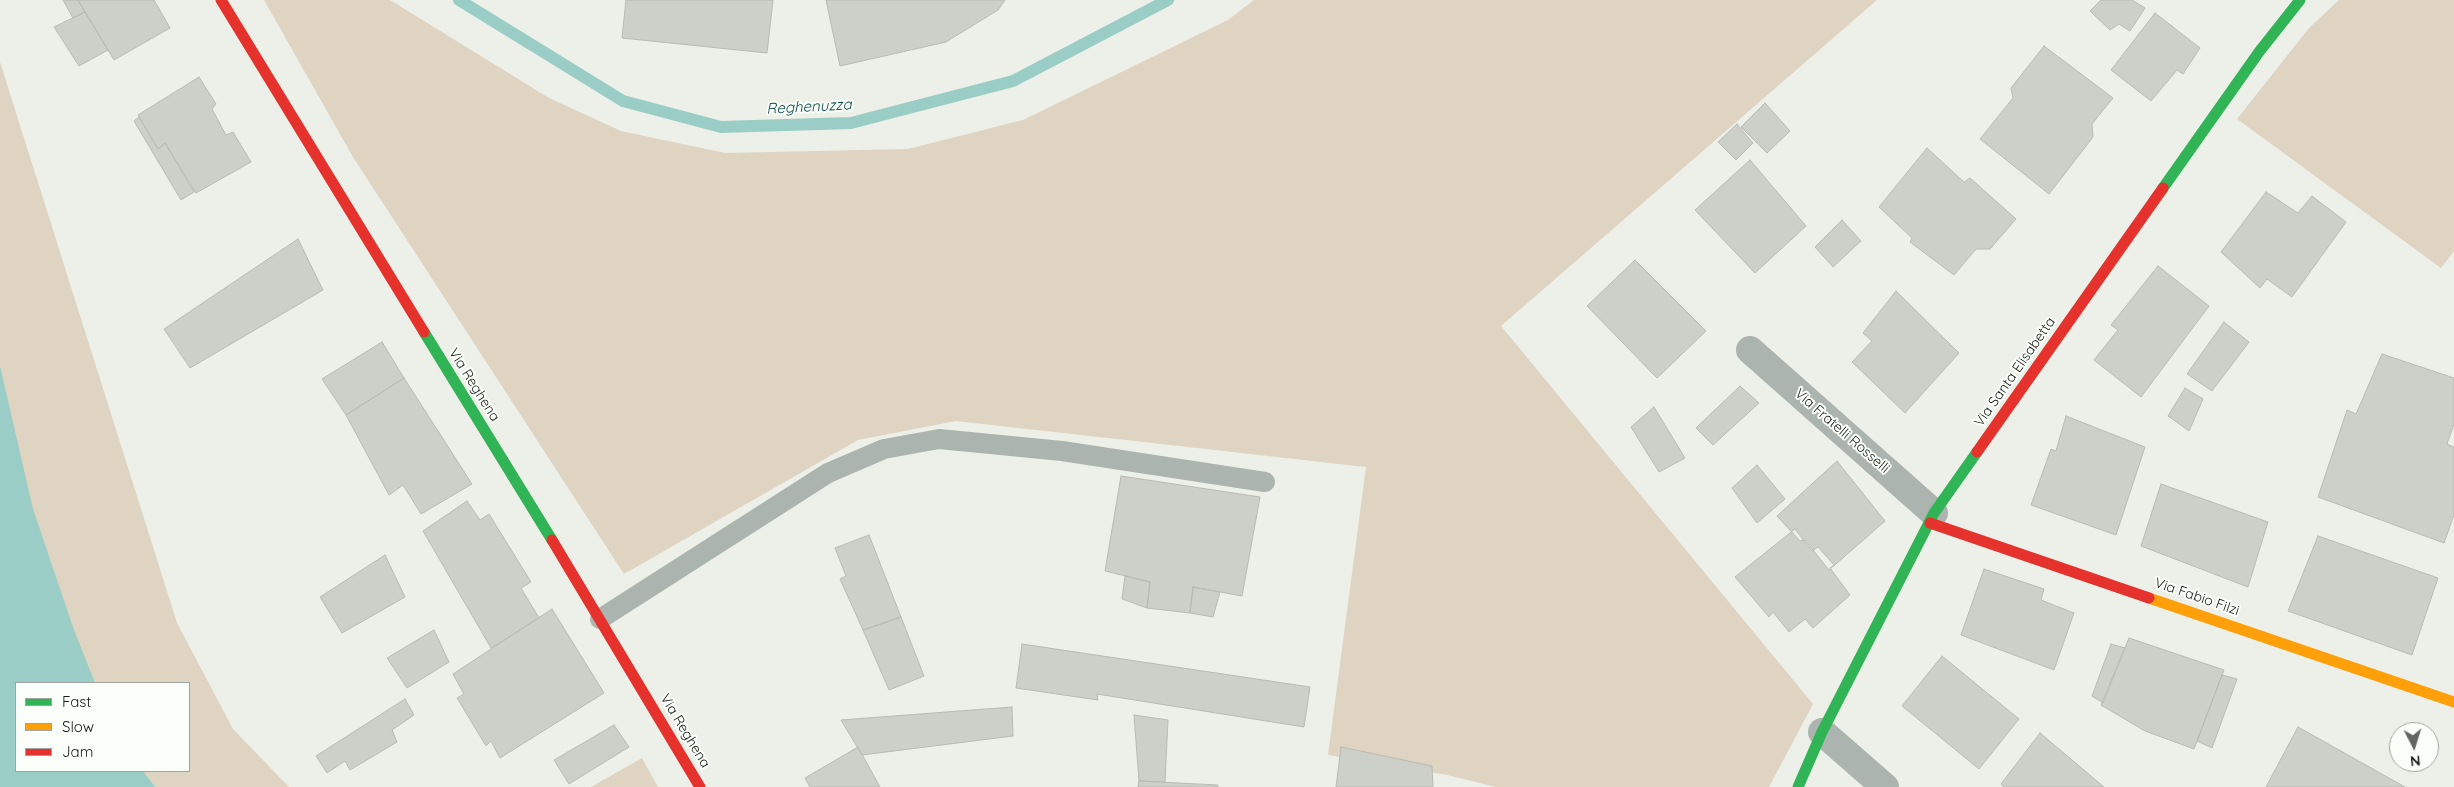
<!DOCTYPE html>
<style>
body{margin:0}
#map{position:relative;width:2454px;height:787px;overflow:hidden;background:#ecf0e8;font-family:Quicksand,sans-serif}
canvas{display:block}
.legend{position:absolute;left:15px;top:682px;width:175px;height:90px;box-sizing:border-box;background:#fbfff9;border:1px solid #a0a49e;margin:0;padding:6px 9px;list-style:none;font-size:15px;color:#181b16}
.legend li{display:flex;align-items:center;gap:10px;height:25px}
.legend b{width:25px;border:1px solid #a0a49e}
.north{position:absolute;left:2389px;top:722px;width:50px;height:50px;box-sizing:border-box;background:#fbfff9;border:1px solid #a0a49e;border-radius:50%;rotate:175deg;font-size:14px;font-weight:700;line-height:20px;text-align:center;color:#181b16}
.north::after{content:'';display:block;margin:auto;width:18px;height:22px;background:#626660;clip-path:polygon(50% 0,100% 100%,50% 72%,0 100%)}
</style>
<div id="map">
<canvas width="2454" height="787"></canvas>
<ul class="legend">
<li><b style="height:6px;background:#30b455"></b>Fast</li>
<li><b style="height:6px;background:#ff9f0a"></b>Slow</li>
<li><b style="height:6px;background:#e5322d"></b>Jam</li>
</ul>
<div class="north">N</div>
</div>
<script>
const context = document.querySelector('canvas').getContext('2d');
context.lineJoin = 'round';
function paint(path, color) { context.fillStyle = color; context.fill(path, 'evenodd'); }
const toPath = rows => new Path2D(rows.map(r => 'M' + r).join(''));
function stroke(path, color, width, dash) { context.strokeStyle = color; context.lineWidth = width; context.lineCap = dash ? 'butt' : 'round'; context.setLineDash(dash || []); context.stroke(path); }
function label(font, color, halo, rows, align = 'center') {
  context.font = font + ' Quicksand,sans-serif'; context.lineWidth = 4; context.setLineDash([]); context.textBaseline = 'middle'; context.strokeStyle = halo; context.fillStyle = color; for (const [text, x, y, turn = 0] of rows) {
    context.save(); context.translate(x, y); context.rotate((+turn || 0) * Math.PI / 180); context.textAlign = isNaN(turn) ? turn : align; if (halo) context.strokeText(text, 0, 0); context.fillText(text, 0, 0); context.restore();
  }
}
paint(toPath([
 [264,0,390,0,549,98,621,131,725,153,908,149,1023,120,1228,20,1254,0,1877,0,1501,326,1813,704,1769,787,1496,787,1447,775,1328,755,1366,467,956,421,858,440,624,574,353,157],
 [2339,0,2454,0,2454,251,2441,268,2237,119,2309,28],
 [0,62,177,623,233,729,289,787,0,787],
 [16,683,189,683,189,771,16,771],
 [642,758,658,787,591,787]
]), '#dfd3c1');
paint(toPath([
 [0,366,33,509,74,630,95,683,16,683,16,771,143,771,155,787,0,787]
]), '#9bcdc7');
stroke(toPath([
 [459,0,623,101,721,127,851,123,1013,81,1168,0]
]), '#9bcdc7', 12);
const building = toPath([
 [63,0,78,0,85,12,73,18,63,0],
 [78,0,154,0,170,28,114,60,78,0],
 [626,0,773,0,767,53,622,38,626,0],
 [826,0,1005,0,998,10,946,42,840,66,826,0],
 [2101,0,2132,0,2145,8,2130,31,2119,24,2110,30,2090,11,2101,0],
 [85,12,108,50,79,66,54,27,85,12],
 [2155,13,2200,48,2183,74,2177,70,2151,101,2111,70,2155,13],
 [2044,46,2113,98,2092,124,2093,137,2049,194,1980,139,2013,98,2011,88,2044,46],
 [199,77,216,104,212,109,226,135,233,132,251,162,196,193,165,143,158,149,138,115,199,77],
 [1765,103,1790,131,1767,153,1741,127,1765,103],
 [139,117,158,149,165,143,194,192,181,200,134,121,139,117],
 [1737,124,1753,143,1736,160,1718,142,1737,124],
 [1927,148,1964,182,1970,178,2016,219,1990,249,1976,249,1954,275,1910,242,1912,238,1879,207,1927,148],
 [1750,160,1806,226,1755,273,1695,210,1750,160],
 [2266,192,2298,213,2312,196,2346,222,2292,297,2267,279,2260,288,2221,252,2266,192],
 [1842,220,1861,241,1833,267,1815,247,1842,220],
 [298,239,323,290,190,368,164,329,298,239],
 [1635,260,1706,331,1657,378,1587,306,1635,260],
 [2158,266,2209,306,2141,397,2094,360,2118,330,2111,325,2158,266],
 [1896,291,1959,353,1905,413,1852,362,1872,341,1863,333,1896,291],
 [2224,322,2249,342,2212,391,2187,374,2224,322],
 [382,342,404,378,346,415,322,379,382,342],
 [2382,354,2454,378,2454,424,2447,444,2454,447,2454,515,2444,543,2318,497,2347,410,2356,414,2382,354],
 [404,378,472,484,421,514,403,485,389,495,346,415,404,378],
 [1740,386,1759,403,1713,445,1696,428,1740,386],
 [2185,388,2203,399,2189,431,2168,416,2185,388],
 [1654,407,1685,458,1659,472,1631,427,1654,407],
 [2066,416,2145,447,2116,535,2031,505,2051,449,2056,451,2066,416],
 [1837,461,1885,521,1829,570,1805,540,1800,541,1777,516,1837,461],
 [1757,465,1785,499,1757,523,1732,488,1757,465],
 [1121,476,1260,497,1242,596,1193,587,1190,613,1147,608,1150,582,1105,571,1121,476],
 [2161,484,2268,522,2248,587,2141,546,2161,484],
 [467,501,480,520,489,514,531,582,521,588,539,618,491,648,423,531,467,501],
 [1795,529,1812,551,1818,547,1834,565,1830,568,1850,595,1813,628,1805,619,1789,632,1773,612,1769,617,1735,577,1795,529],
 [869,535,901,617,863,630,840,579,846,576,835,548,869,535],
 [2318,536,2438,578,2412,655,2288,611,2318,536],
 [385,555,405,597,342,633,320,597,385,555],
 [1984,569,2044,589,2041,600,2074,613,2054,670,1961,635,1984,569],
 [1125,576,1150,582,1147,608,1122,599,1125,576],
 [1193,587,1220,592,1213,617,1190,613,1193,587],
 [552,609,604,693,500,758,491,741,486,746,457,698,464,694,453,674,552,609],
 [901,617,924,676,889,690,863,630,901,617],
 [434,630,449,662,407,688,387,658,434,630],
 [2129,638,2224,670,2194,749,2145,731,2101,705,2129,638],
 [1022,644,1310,687,1304,727,1097,694,1098,700,1016,688,1022,644],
 [2111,644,2125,648,2103,703,2092,696,2111,644],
 [1942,656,2019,719,1979,769,1902,706,1942,656],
 [2222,675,2237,679,2212,748,2197,741,2222,675],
 [405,699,414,715,392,730,397,742,350,770,345,761,327,773,316,756,405,699],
 [1012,707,1013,736,862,755,841,720,1012,707],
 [1134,715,1168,720,1165,782,1139,781,1134,715],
 [614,725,629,747,569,784,554,760,614,725],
 [2298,727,2405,787,2266,787,2298,727],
 [2040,733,2104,787,2004,787,2001,784,2040,733],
 [858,747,880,787,810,787,805,778,858,747],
 [1341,747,1432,766,1433,787,1336,787,1341,747],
 [1139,781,1218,785,1218,787,1138,787,1139,781]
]);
paint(building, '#cdcfc9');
stroke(building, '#b9bab4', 1);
stroke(toPath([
 [600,619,828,473,884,449,939,439,1062,451,1265,482]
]), '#acb4af', 20);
stroke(toPath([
 [1750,350,1934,513],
 [1822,732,1885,787]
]), '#acb4af', 28);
stroke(toPath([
 [2163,188,2259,52,2300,0],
 [424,332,552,540],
 [1798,787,1822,732,1934,513,1977,452]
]), '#30b455', 11);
stroke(toPath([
 [2149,598,2454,702]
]), '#ff9f0a', 11);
stroke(toPath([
 [221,0,424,332],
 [1977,452,2163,188],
 [1930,523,2149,598],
 [552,540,700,787]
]), '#e5322d', 11);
label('14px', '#181b16', '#fbfff9', [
 ["Via Santa Elisabetta",2015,372,-55],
 ["Via Reghena",474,385,58],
 ["Via Fratelli Rosselli",1842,431,41],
 ["Via Fabio Filzi",2197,597,19],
 ["Via Reghena",685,731,59]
]);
label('italic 15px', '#0c4c49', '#fbfff9', [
 ["Reghenuzza",809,107,-3]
]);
</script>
